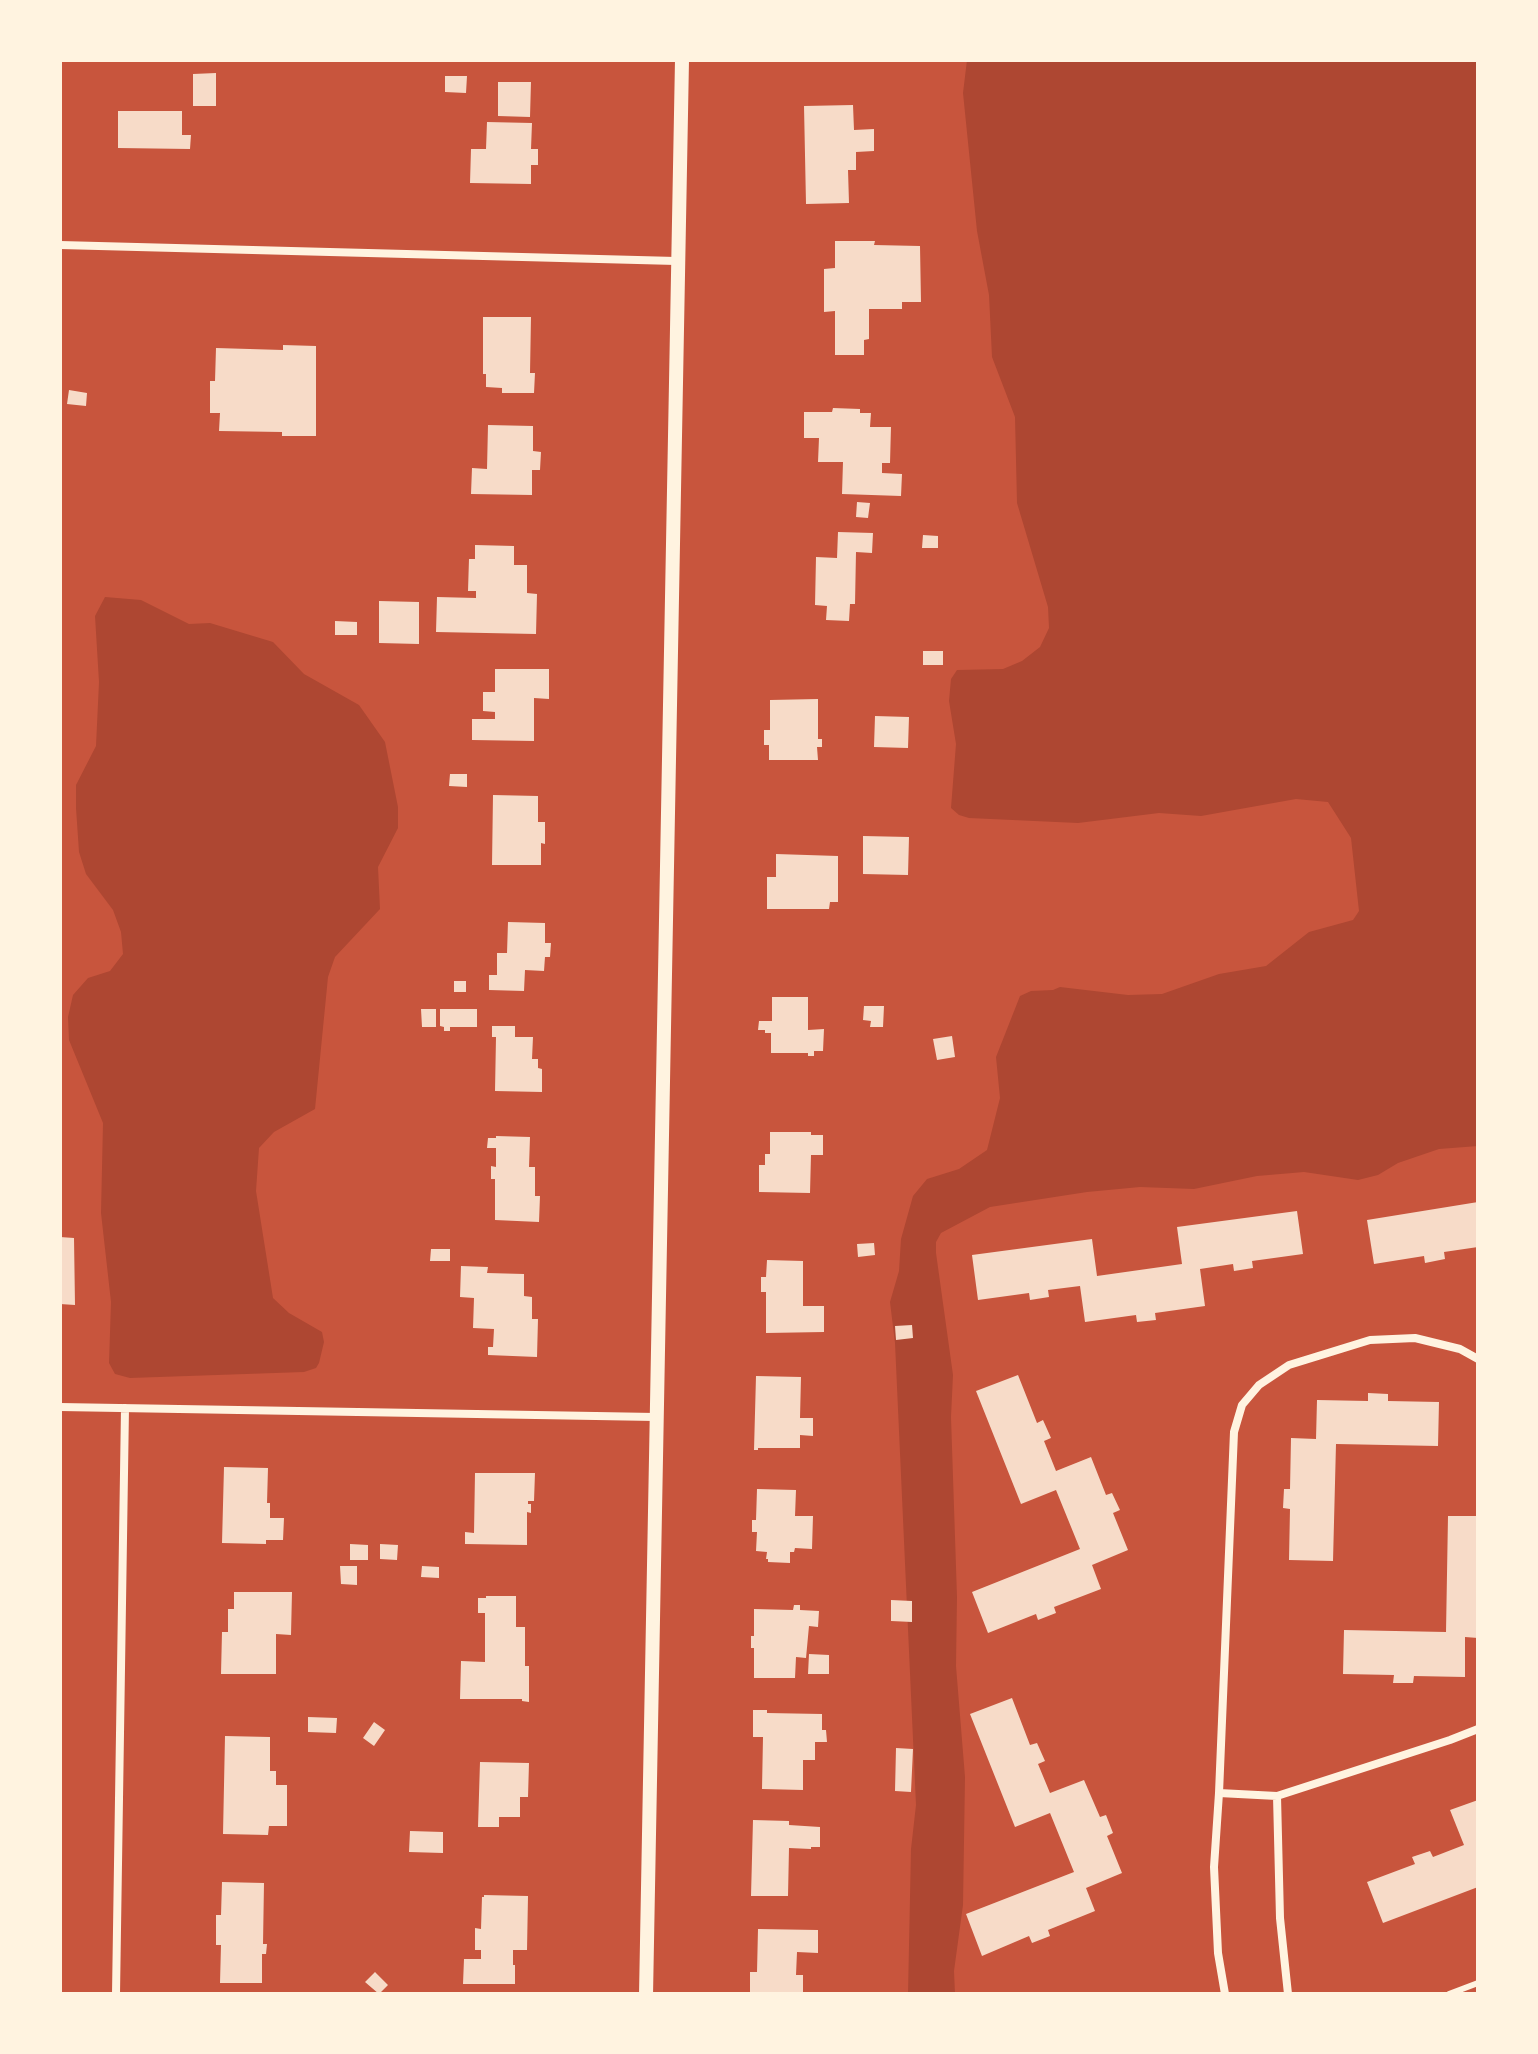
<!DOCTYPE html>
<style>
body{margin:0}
#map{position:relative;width:1538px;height:2054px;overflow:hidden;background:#c8553d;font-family:"Varela Round",sans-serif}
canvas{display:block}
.frame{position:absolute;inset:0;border:62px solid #fff3e0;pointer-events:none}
</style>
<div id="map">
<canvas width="1538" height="2054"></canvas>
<div class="frame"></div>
</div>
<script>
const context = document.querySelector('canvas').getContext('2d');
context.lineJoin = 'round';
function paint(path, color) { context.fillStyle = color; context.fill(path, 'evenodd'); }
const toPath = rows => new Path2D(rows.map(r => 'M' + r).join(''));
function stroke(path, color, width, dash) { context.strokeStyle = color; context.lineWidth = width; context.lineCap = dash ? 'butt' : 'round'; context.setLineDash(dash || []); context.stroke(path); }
paint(toPath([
 [967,60,1478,60,1478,1146,1439,1149,1398,1163,1378,1175,1358,1180,1304,1172,1257,1176,1194,1189,1140,1187,1087,1192,990,1207,941,1233,936,1242,936,1253,953,1375,951,1417,957,1597,956,1666,965,1777,963,1905,954,1971,955,1994,908,1994,911,1849,916,1805,895,1343,890,1302,899,1271,901,1239,913,1196,927,1179,959,1169,987,1150,1000,1098,996,1057,1020,996,1031,991,1053,990,1060,987,1128,995,1162,994,1219,974,1266,966,1309,932,1353,920,1359,911,1351,838,1328,802,1296,799,1201,816,1159,813,1078,823,969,818,959,815,951,808,956,744,949,701,951,679,957,670,1003,669,1022,661,1040,647,1049,628,1048,607,1017,503,1015,417,992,357,989,295,977,231,963,93],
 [105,597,141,600,189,624,210,623,273,642,304,674,359,705,385,742,398,807,398,828,378,867,380,909,335,957,328,977,315,1109,274,1132,259,1148,256,1191,273,1298,289,1313,322,1332,324,1342,319,1363,316,1368,304,1372,130,1378,115,1374,109,1363,111,1302,101,1213,103,1123,69,1040,68,1017,73,995,88,978,110,971,123,954,121,932,113,910,86,874,79,852,76,808,76,785,96,746,99,682,95,616]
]), '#ae4732');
paint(toPath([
 [216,73,216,106,193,106,193,74],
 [445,76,467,76,466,93,445,92],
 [498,82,531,82,530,117,498,116],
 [853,105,854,130,874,129,874,151,856,152,856,170,848,170,849,203,806,204,804,106],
 [118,111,182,111,182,135,191,135,190,149,118,148],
 [487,122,532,123,531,149,538,149,538,165,531,165,531,184,470,183,471,149,486,149],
 [835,241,875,241,874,245,920,246,921,302,902,302,902,309,869,309,869,339,864,340,864,355,835,355,835,311,824,312,824,269,835,268],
 [483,317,531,317,530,373,535,373,534,393,502,393,502,388,486,387,486,374,483,374],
 [283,345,316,346,316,436,282,436,282,432,219,431,220,413,210,413,210,381,215,381,216,348,283,350],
 [69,390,87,393,86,406,67,404],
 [833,408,860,409,860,413,871,413,870,427,891,427,890,463,882,463,882,473,902,474,901,496,842,494,843,462,818,462,819,438,804,438,804,412,832,412],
 [488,425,533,426,533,451,541,452,540,470,532,470,532,495,471,494,472,468,487,469],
 [857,502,870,503,868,518,856,517],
 [838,532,873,533,872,553,856,552,855,604,850,604,849,621,826,620,827,606,815,605,816,557,837,558],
 [923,535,938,536,938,548,922,548],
 [475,545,514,546,514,565,527,565,527,593,537,594,536,634,436,632,437,597,476,598,476,591,468,591,469,559,475,559],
 [379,601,419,602,419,644,379,643],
 [335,621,357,622,357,635,335,635],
 [923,651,943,651,943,665,923,665],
 [495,669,549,669,549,699,534,698,534,741,472,740,472,719,495,719,495,712,483,711,483,692,495,692],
 [818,699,818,739,822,739,822,747,817,747,818,760,769,760,769,745,764,745,764,730,770,730,770,700],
 [875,716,909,717,908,748,874,747],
 [450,774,467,774,467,787,449,786],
 [493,795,538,796,538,822,545,822,545,844,541,843,541,865,492,865],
 [863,836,909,837,908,875,863,874],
 [776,854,838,856,838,902,830,902,829,909,767,909,767,877,776,877],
 [508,922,545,923,545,943,551,943,550,957,545,957,544,971,525,970,524,991,489,990,489,975,497,975,497,953,507,953],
 [454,981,466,981,466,992,454,992],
 [772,997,808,997,808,1030,824,1029,823,1051,814,1051,814,1056,808,1056,808,1053,771,1053,771,1033,765,1033,765,1030,758,1030,759,1021,772,1021],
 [864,1006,884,1006,883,1027,870,1027,871,1021,863,1020],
 [421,1009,436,1009,436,1027,422,1027],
 [440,1009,477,1009,477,1027,450,1027,450,1031,444,1031,444,1027,440,1026],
 [492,1026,515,1026,515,1037,533,1037,532,1059,538,1059,538,1068,542,1069,542,1092,495,1091,496,1037,492,1037],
 [952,1036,955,1057,937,1060,933,1039],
 [770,1132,811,1132,811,1135,823,1135,823,1155,811,1155,810,1193,759,1192,759,1165,765,1165,765,1154,770,1154],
 [496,1136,530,1137,529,1167,535,1167,535,1196,540,1196,539,1222,495,1220,495,1179,491,1179,491,1166,496,1167,496,1148,487,1148,488,1138,496,1138],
 [1478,1202,1478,1247,1444,1252,1445,1259,1425,1263,1424,1256,1374,1264,1367,1220],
 [1297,1211,1303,1254,1252,1261,1253,1268,1234,1271,1233,1264,1200,1269,1205,1306,1155,1313,1156,1320,1137,1322,1136,1315,1085,1322,1080,1286,1048,1290,1049,1297,1030,1300,1029,1293,978,1300,972,1255,1092,1239,1097,1276,1182,1264,1177,1227],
 [60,1237,74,1238,75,1305,60,1304],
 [874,1243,875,1255,858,1257,857,1244],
 [431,1249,450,1249,450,1261,430,1261],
 [767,1260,803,1261,803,1306,824,1306,824,1332,766,1333,766,1292,761,1292,761,1277,766,1277],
 [461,1266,488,1267,487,1273,524,1274,524,1296,532,1297,532,1319,538,1319,537,1357,488,1355,488,1347,493,1347,494,1329,473,1328,474,1298,460,1297],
 [912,1325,913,1338,896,1340,895,1326],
 [1018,1375,1037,1423,1043,1420,1051,1438,1044,1441,1056,1471,1091,1457,1106,1495,1112,1493,1120,1510,1113,1513,1128,1550,1092,1565,1101,1589,1054,1607,1056,1613,1038,1620,1036,1614,988,1633,972,1592,1080,1549,1056,1490,1021,1504,976,1391],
 [756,1376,801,1377,800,1418,813,1418,813,1436,800,1435,800,1448,758,1448,758,1450,754,1450],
 [1368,1393,1388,1394,1388,1401,1439,1402,1438,1446,1336,1444,1333,1561,1289,1560,1290,1509,1283,1508,1284,1489,1290,1489,1291,1438,1316,1439,1317,1400,1368,1401],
 [224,1467,268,1468,267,1503,270,1503,270,1518,284,1518,283,1540,266,1540,266,1544,222,1543],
 [475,1473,535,1473,534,1501,528,1501,528,1504,531,1504,531,1513,527,1512,527,1545,465,1544,465,1532,474,1533],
 [757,1489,796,1490,795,1516,813,1516,812,1549,795,1548,794,1552,790,1552,790,1563,768,1562,768,1559,766,1559,767,1552,756,1551,757,1532,752,1532,752,1520,756,1520],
 [1448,1516,1478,1516,1478,1638,1465,1637,1465,1677,1414,1676,1413,1683,1393,1683,1394,1675,1343,1674,1344,1630,1446,1632],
 [350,1544,368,1545,368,1560,350,1560],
 [380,1544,398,1545,397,1560,380,1559],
 [340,1566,357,1566,357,1585,341,1584],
 [422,1566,439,1567,439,1578,421,1577],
 [234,1592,292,1592,291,1635,276,1634,276,1674,221,1674,222,1632,228,1632,228,1609,234,1609],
 [486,1596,516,1596,516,1627,525,1627,525,1666,529,1666,529,1702,522,1701,522,1699,460,1699,461,1661,485,1662,485,1613,478,1613,478,1598,486,1598],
 [891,1600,912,1601,912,1622,891,1621],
 [794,1605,800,1605,800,1610,819,1611,818,1627,809,1626,806,1658,796,1657,795,1678,754,1678,754,1648,751,1648,751,1636,754,1636,754,1609,793,1610],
 [809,1654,829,1655,829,1674,808,1674],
 [1012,1698,1030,1745,1037,1743,1045,1761,1038,1764,1050,1793,1084,1780,1100,1817,1106,1815,1113,1833,1107,1836,1122,1873,1086,1888,1095,1911,1048,1930,1050,1936,1032,1943,1029,1936,982,1956,966,1914,1074,1872,1050,1813,1015,1827,970,1714],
 [753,1710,767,1710,767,1713,822,1714,822,1730,826,1730,827,1742,815,1742,815,1760,803,1760,803,1790,762,1789,763,1737,753,1737],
 [308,1717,337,1718,336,1733,308,1732],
 [374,1722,385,1730,374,1746,363,1738],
 [225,1736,270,1737,270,1771,276,1771,276,1785,287,1785,287,1826,269,1826,268,1835,223,1834],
 [896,1748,913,1749,911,1792,895,1791],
 [480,1762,529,1763,528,1797,520,1797,520,1817,499,1817,499,1827,478,1827],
 [1478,1800,1478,1887,1383,1923,1367,1882,1415,1864,1412,1857,1430,1851,1433,1857,1464,1845,1450,1810],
 [753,1820,789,1821,789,1825,820,1827,820,1847,811,1847,811,1849,789,1848,788,1896,751,1896],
 [410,1831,443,1832,443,1853,409,1852],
 [222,1882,264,1883,263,1944,267,1944,266,1954,262,1954,262,1983,220,1983,221,1945,216,1945,216,1915,221,1915],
 [484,1895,528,1896,527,1950,513,1950,513,1965,515,1965,515,1984,463,1984,464,1959,481,1959,481,1950,475,1950,475,1928,481,1929,482,1897,484,1897],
 [758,1929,818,1930,818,1953,797,1952,796,1975,803,1975,803,1994,750,1994,750,1972,757,1972],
 [375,1972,388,1985,379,1994,365,1982]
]), '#f7dbc8');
stroke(toPath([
 [1449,1994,1478,1983]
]), '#fff3e0', 6);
stroke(toPath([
 [60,245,676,261],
 [1478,1359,1460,1349,1415,1338,1370,1340,1289,1365,1259,1385,1242,1405,1234,1432,1219,1793,1277,1796,1450,1740,1478,1729],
 [60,1407,655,1417],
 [1219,1793,1214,1867,1218,1953,1225,1994],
 [1277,1796,1280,1918,1288,1994],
 [116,1994,125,1408]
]), '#fff3e0', 8);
stroke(toPath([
 [646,1994,682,60]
]), '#fff3e0', 14);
</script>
